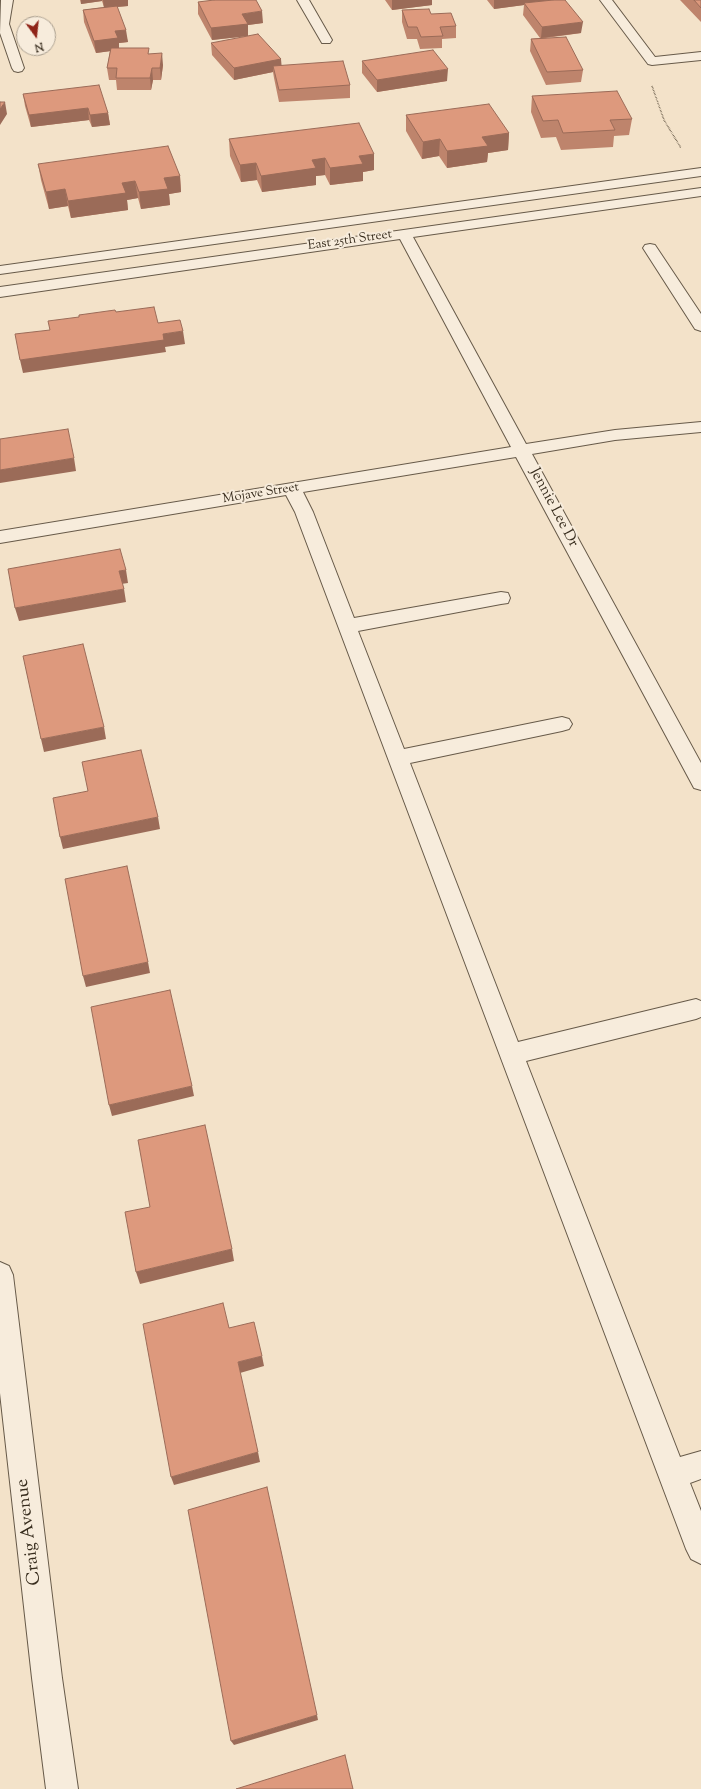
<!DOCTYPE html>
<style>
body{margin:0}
#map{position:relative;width:701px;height:1789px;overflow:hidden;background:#f3e2c9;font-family:"Sorts Mill Goudy",serif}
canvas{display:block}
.north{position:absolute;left:16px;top:16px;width:40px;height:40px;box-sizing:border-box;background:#f7ecdc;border:1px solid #aba090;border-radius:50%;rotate:165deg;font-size:11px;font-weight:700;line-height:16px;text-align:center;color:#382d1e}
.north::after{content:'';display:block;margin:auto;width:14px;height:18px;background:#8f2418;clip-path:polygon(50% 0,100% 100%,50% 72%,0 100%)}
</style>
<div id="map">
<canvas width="701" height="1789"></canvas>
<div class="north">N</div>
</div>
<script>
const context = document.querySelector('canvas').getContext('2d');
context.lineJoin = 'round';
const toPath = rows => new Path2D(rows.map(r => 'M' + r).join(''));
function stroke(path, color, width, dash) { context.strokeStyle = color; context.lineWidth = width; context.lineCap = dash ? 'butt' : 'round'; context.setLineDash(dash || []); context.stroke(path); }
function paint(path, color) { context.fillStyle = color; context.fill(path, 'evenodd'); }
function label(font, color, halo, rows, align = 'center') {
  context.font = font + ' "Sorts Mill Goudy",serif'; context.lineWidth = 4; context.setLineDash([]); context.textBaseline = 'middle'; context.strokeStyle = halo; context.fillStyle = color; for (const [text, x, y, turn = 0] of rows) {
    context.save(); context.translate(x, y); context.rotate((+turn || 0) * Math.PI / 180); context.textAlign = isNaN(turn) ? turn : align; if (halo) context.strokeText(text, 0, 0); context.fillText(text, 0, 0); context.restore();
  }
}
const minor = toPath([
 [1,0,13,0,9,24,24,68,22,71,18,72,14,71,12,68,0,33,1,0],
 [297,0,309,0,332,40,330,43,322,43,297,0],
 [600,0,612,0,655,57,701,52,701,60,652,65,648,64,600,0],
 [701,168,701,176,0,274,0,266,701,168],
 [701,188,701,196,413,237,526,444,615,430,701,422,701,432,615,440,532,454,701,763,701,790,694,788,516,457,303,492,313,512,354,618,501,592,508,593,510,598,508,603,501,604,358,631,404,749,562,717,569,719,572,724,569,729,562,731,410,763,518,1042,696,999,701,1001,701,1017,696,1019,526,1061,680,1457,701,1451,701,1479,690,1483,701,1511,701,1564,691,1559,686,1549,295,512,286,495,0,543,0,531,511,447,400,239,0,297,0,287,701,188],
 [650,244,655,245,701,314,701,331,695,329,643,248,645,245,650,244],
 [0,1262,9,1266,13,1275,62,1678,78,1789,46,1789,32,1678,0,1393,0,1262]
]);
stroke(minor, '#675a49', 2);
stroke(toPath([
 [652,86,664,120,681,148]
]), '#382d1e', 1.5, [0.5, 1]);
paint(minor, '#f7ecdc');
paint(toPath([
 [80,0,128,0,128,6,117,7,128,42,119,43,119,48,149,54,163,65,161,80,153,80,151,90,117,90,116,80,109,80,107,68,110,51,96,53,84,22,83,10,104,7,102,1,81,4],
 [385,0,432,0,432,5,392,10],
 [487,0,565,0,581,33,546,38,583,70,581,82,546,85,530,51,531,39,540,38,523,15,524,5,494,9],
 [680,0,701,0,701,22],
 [198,2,263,23,248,25,248,36,212,40,198,14],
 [402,10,456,26,456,38,442,39,442,48,420,49,417,39,407,39,402,22],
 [211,43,281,59,281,65,350,85,350,98,279,102,274,78,273,72,234,80,212,55],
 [362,61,447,81,377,92,362,73],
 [23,94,108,113,110,125,92,127,89,120,31,127,25,106],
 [532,96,632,119,629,135,614,136,613,147,561,150,556,137,541,138,531,112],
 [406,115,509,133,508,150,488,153,487,162,447,168,439,156,422,159,406,131],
 [229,139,374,154,374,170,363,172,363,181,330,185,325,175,316,176,316,185,262,192,257,180,241,182,230,156],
 [38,164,180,176,181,192,169,194,170,205,141,209,138,198,127,200,128,210,71,218,68,206,49,209,41,180]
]), '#be846c');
paint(toPath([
 [81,0,102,0,102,1,81,4],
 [103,0,128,0,128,6,104,8],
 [392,0,432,0,432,5,392,10],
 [494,0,556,0,524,3,524,5,494,9],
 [262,11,263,23,248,25,248,36,212,40,211,28,242,14],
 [583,22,581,33,541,38,542,27],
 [126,30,128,42,119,43,119,50,96,53,94,41,115,31],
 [162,53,163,65,161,80,160,68],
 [281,59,282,70,273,66,273,72,234,80,234,68],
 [152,68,153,80,151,90,150,78],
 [448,69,447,81,377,92,377,80],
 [5,102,7,114,0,125,0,109],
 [88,108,89,120,31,127,29,115],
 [108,113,110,125,92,127,90,115],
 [509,133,508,150,488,153,487,162,447,168,447,151,482,137],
 [440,139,439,156,422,159,423,142],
 [374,154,374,170,363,172,363,181,330,185,330,168,359,156],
 [325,158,325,175,316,176,316,185,262,192,261,176,312,160],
 [256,163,257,180,241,182,240,165],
 [180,176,181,192,169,194,170,205,141,209,139,192,164,178],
 [135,181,138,198,127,200,128,210,71,218,68,201,122,183],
 [65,189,68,206,49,209,46,192],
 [183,331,185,344,165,347,166,352,23,373,20,360,163,334],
 [74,458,76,471,0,483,0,470],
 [126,570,128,583,121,584,119,571],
 [124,589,126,602,19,621,15,608],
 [104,727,106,739,44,752,41,739],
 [158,817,160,829,63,849,60,837],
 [148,962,150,973,86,987,83,976],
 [192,1086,194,1096,112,1116,109,1105],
 [232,1249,234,1261,140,1284,136,1272],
 [262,1356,264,1366,240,1373,238,1362],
 [258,1452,260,1462,174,1485,171,1477],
 [317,1715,318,1720,234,1745,231,1741]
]), '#9b6b58');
const building = toPath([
 [214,0,256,0,262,11,242,14,248,24,211,28,198,2,214,0],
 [553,0,565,0,583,22,542,27,524,3,553,0],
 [694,0,701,0,701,8,694,0],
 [117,6,126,30,115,31,118,38,94,41,83,10,117,6],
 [429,9,431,14,451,13,456,26,440,27,443,36,421,37,417,27,408,27,402,10,429,9],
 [258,34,281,59,234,68,211,43,258,34],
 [566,37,583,70,547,72,531,39,566,37],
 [111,48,149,48,148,54,162,53,160,68,152,68,150,78,116,78,117,68,107,68,111,48],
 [433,50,448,69,377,80,362,61,433,50],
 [343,61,350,85,279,90,273,66,343,61],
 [99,85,108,113,90,115,88,108,29,115,23,94,99,85],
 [617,91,632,119,610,120,615,130,563,133,558,120,543,121,532,96,617,91],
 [0,102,5,102,0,109,0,102],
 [489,104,509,133,482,137,488,146,447,151,440,139,423,142,406,115,489,104],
 [359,123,374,154,359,156,363,164,330,168,325,158,312,160,316,168,261,176,256,163,240,165,229,139,359,123],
 [168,146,180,176,164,178,168,189,139,192,135,181,122,183,126,193,68,201,65,189,46,192,38,164,168,146],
 [154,307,158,323,180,320,183,331,163,334,164,340,20,360,15,334,50,330,48,321,79,317,79,315,115,310,116,312,154,307],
 [68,429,74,458,0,470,0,439,68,429],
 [120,549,126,570,119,571,124,589,15,608,8,569,120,549],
 [83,644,104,727,41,739,23,656,83,644],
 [141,750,158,817,60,837,53,798,88,791,82,762,141,750],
 [127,866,148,962,83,976,65,879,127,866],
 [170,990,192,1086,109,1105,91,1007,170,990],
 [205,1125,232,1249,136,1272,125,1212,150,1207,138,1140,205,1125],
 [223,1303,229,1328,254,1322,262,1356,238,1362,258,1452,171,1477,143,1324,223,1303],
 [267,1487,317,1715,231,1741,188,1510,267,1487],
 [345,1755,353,1789,236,1789,345,1755]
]);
paint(building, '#dd997d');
stroke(building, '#9b6b58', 1);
label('13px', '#382d1e', '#f7ecdc', [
 ["East 25th Street",350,241,-8],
 ["Mojave Street",261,494,-9]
]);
label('15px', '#382d1e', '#f7ecdc', [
 ["Jennie Lee Dr",553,508,62]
]);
label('18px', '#382d1e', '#f7ecdc', [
 ["Craig Avenue",30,1532,-97]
]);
</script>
